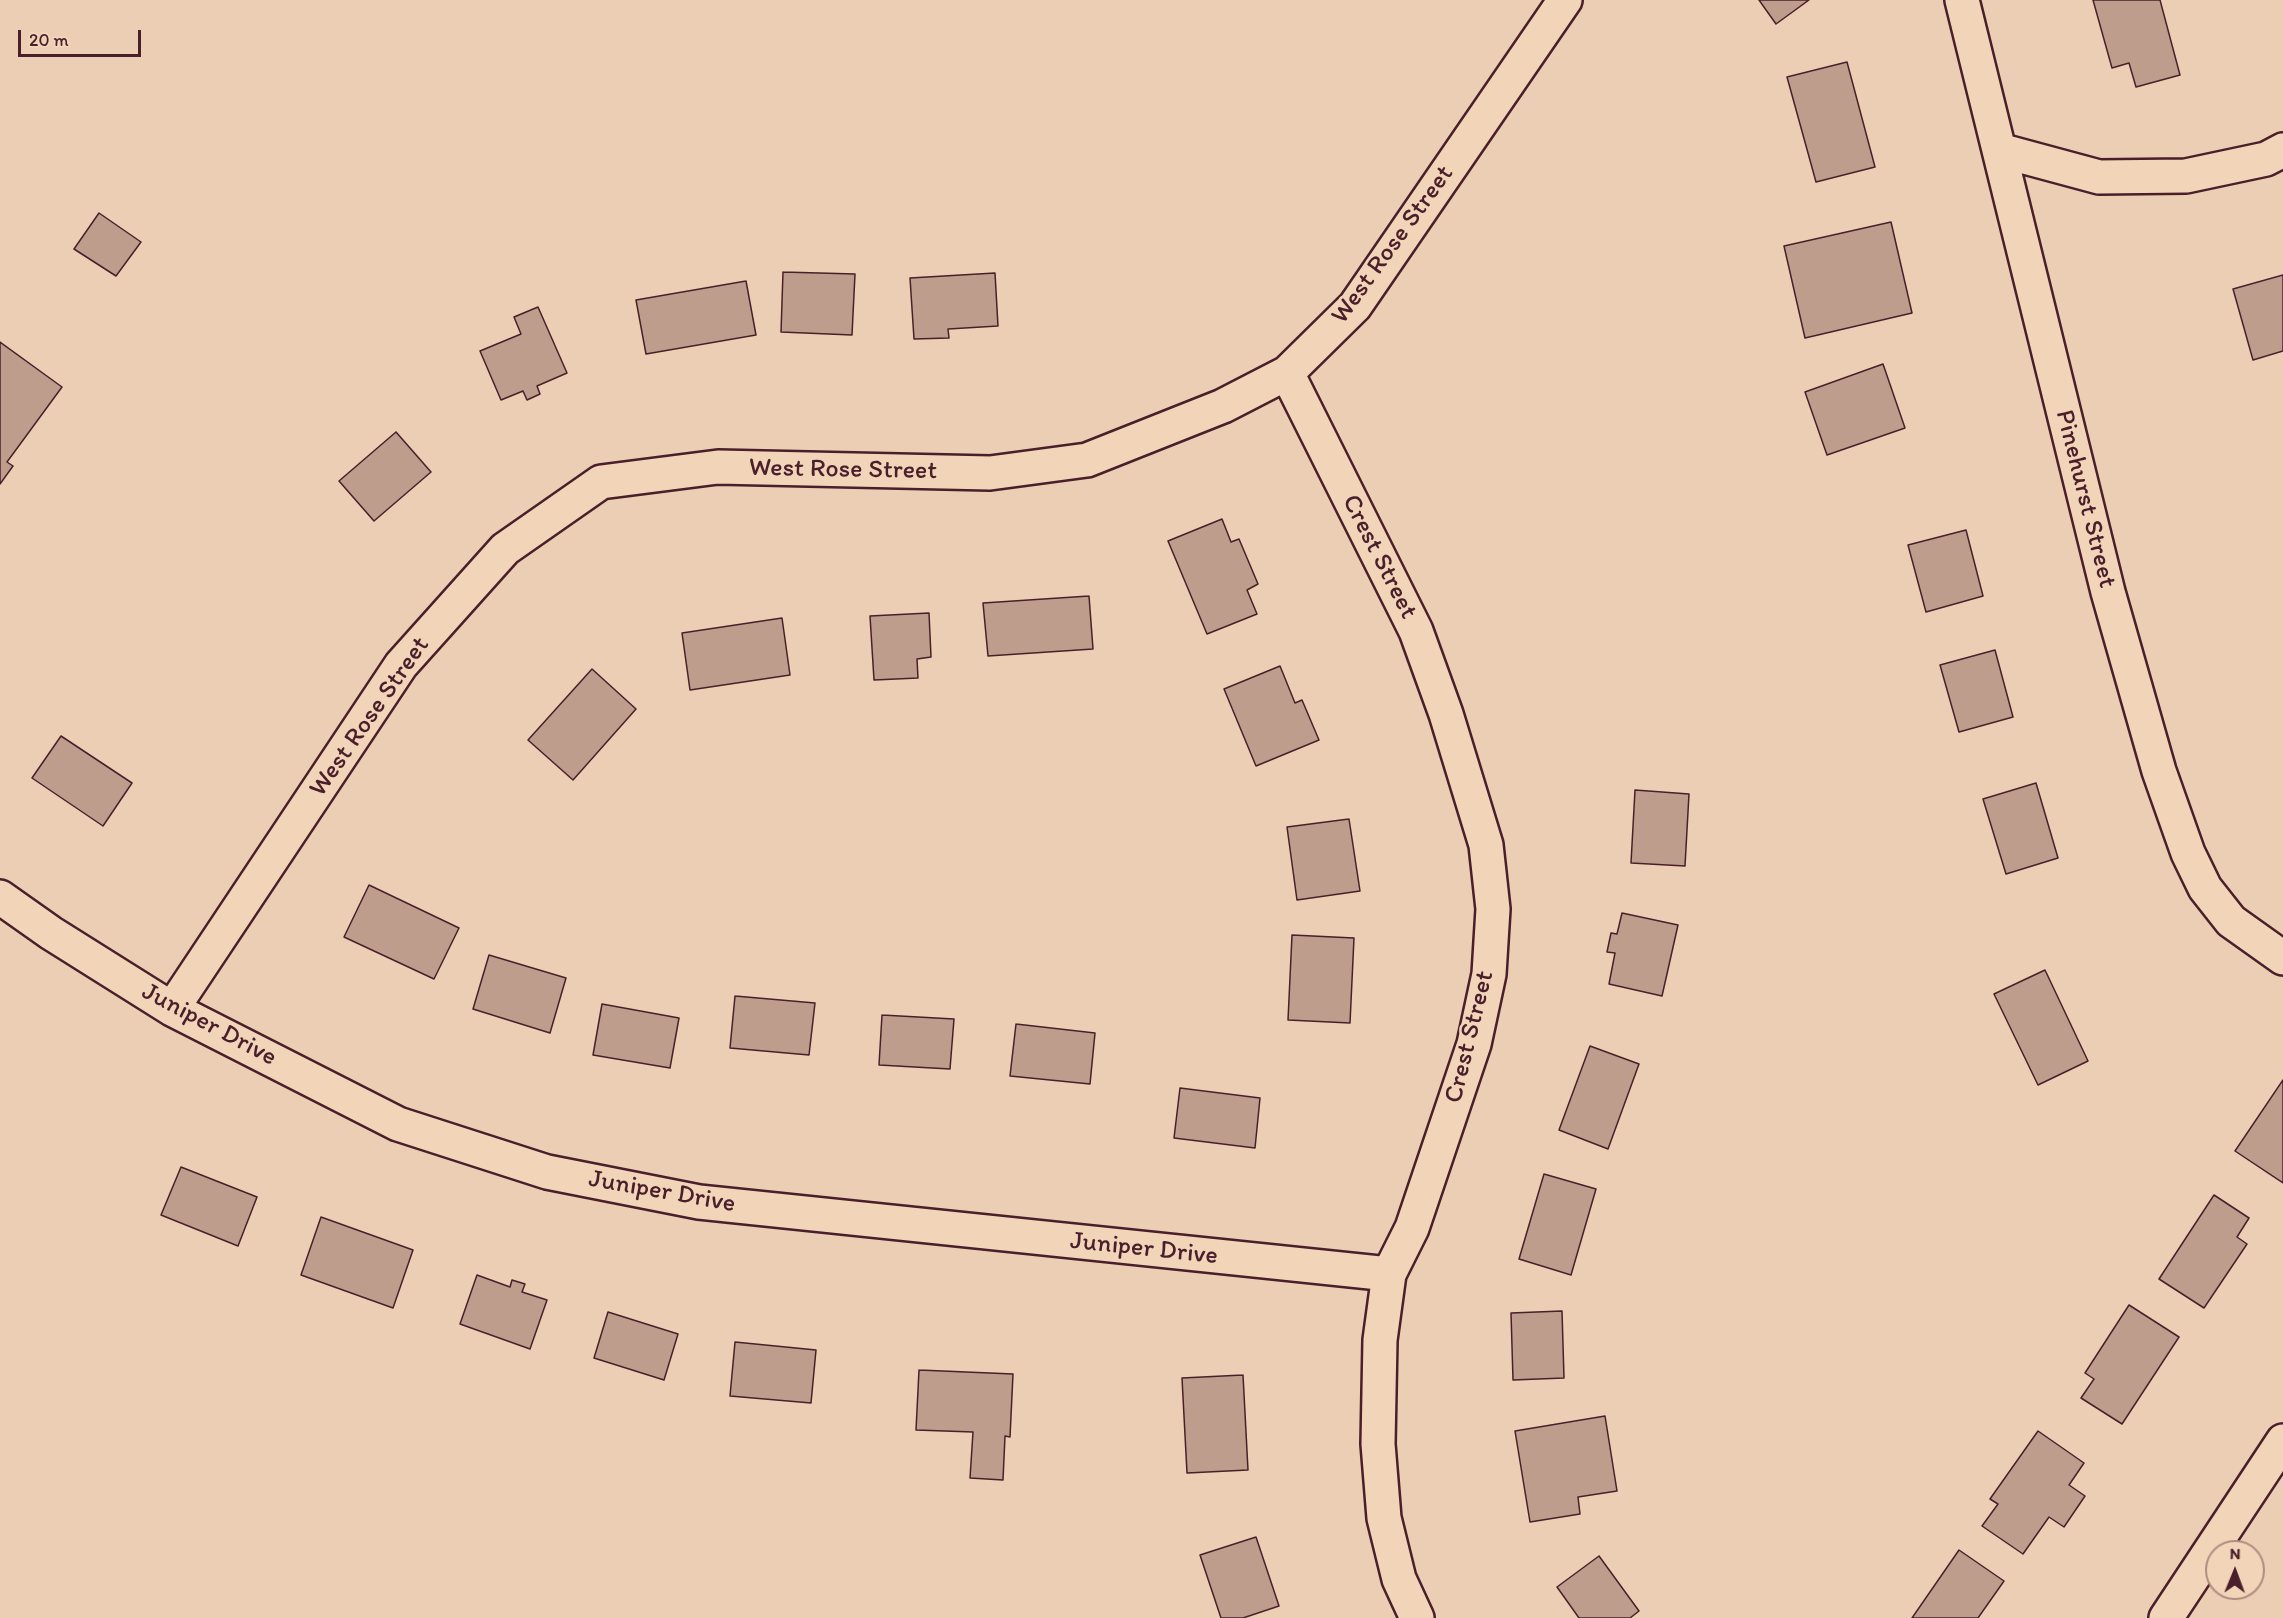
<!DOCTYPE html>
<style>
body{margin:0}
#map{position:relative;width:2283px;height:1618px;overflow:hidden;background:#ebceb3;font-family:Itim,sans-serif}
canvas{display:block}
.north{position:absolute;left:2205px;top:1540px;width:60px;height:60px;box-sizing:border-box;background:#f2d5b9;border:2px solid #af8c80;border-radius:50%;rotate:1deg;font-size:16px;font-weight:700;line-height:24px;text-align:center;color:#4a1f2b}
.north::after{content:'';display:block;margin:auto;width:21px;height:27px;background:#4a1f2b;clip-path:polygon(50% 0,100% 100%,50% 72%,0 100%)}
.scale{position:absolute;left:18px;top:30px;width:123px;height:27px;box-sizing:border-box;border:3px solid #4a1f2b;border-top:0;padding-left:8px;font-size:18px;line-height:21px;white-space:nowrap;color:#4a1f2b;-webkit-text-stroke:4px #f2d5b9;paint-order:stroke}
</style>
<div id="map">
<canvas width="2283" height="1618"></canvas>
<div class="north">N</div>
<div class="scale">20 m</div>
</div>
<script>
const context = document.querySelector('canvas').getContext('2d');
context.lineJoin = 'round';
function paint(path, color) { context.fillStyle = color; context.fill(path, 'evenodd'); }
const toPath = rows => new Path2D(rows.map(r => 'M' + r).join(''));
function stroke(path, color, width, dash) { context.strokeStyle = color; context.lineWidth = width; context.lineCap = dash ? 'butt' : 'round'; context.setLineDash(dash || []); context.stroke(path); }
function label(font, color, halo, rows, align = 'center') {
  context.font = font + ' Itim,sans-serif'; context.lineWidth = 5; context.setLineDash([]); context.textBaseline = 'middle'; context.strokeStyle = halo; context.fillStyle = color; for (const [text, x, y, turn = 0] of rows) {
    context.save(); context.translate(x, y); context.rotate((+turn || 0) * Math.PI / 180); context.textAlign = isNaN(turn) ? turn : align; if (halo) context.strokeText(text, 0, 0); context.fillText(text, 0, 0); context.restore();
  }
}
const building = toPath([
 [1759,0,1809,0,1776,24,1759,0],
 [2093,0,2160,0,2180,75,2136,87,2129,63,2112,68,2093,0],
 [1847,62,1875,167,1816,182,1787,77,1847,62],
 [99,213,141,242,116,276,74,249,99,213],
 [1891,222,1912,313,1805,338,1784,246,1891,222],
 [783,272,855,274,852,335,781,332,783,272],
 [995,273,998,326,948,329,949,338,914,339,910,278,995,273],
 [2283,275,2283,351,2253,360,2233,289,2283,275],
 [746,281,756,335,646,354,636,300,746,281],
 [538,307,567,373,537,386,540,394,527,400,523,391,501,400,480,351,521,334,514,317,538,307],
 [0,342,62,387,7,462,13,466,0,484,0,342],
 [1883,364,1905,428,1827,455,1805,392,1883,364],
 [396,432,431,472,374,521,339,481,396,432],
 [1222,519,1231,542,1239,539,1258,584,1247,590,1257,614,1207,634,1168,541,1222,519],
 [1966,530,1983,596,1926,612,1908,545,1966,530],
 [1089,596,1093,649,988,656,983,603,1089,596],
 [929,613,931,657,917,659,918,678,874,680,870,616,929,613],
 [782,618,790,675,690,690,682,633,782,618],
 [1995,650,2013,717,1959,732,1940,665,1995,650],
 [1280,666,1295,703,1302,700,1319,740,1256,766,1224,689,1280,666],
 [592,669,636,709,573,780,528,740,592,669],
 [61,736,132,783,103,826,32,778,61,736],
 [2036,783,2058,858,2006,874,1983,799,2036,783],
 [1635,790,1689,794,1685,866,1631,863,1635,790],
 [1349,819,1360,891,1297,900,1287,827,1349,819],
 [369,885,459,928,434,979,344,937,369,885],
 [1622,913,1678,925,1662,996,1609,984,1615,953,1607,952,1611,933,1617,934,1622,913],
 [1292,935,1354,938,1350,1023,1288,1020,1292,935],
 [489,955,566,978,550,1033,473,1009,489,955],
 [2045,970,2088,1061,2038,1085,1994,994,2045,970],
 [735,996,815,1003,809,1055,730,1048,735,996],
 [602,1004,679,1018,670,1068,593,1055,602,1004],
 [882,1015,954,1019,950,1069,879,1065,882,1015],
 [1016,1024,1095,1033,1090,1084,1010,1076,1016,1024],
 [1590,1046,1639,1064,1608,1149,1559,1130,1590,1046],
 [2283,1080,2283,1183,2235,1151,2283,1080],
 [1180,1088,1260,1098,1255,1148,1174,1138,1180,1088],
 [181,1167,257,1197,238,1246,161,1215,181,1167],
 [1544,1174,1596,1189,1571,1275,1519,1259,1544,1174],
 [2214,1195,2249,1218,2237,1237,2247,1244,2204,1308,2159,1279,2214,1195],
 [321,1217,413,1250,393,1308,301,1275,321,1217],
 [477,1275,510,1287,512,1280,525,1284,522,1292,547,1300,530,1349,460,1324,477,1275],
 [2129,1305,2179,1337,2122,1424,2081,1398,2094,1379,2085,1373,2129,1305],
 [1562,1311,1564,1378,1513,1380,1511,1313,1562,1311],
 [608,1312,678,1334,664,1380,594,1358,608,1312],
 [735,1342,816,1350,811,1403,730,1396,735,1342],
 [919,1370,1013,1374,1010,1437,1005,1436,1003,1480,970,1478,973,1432,916,1430,919,1370],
 [1243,1375,1248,1470,1187,1473,1182,1378,1243,1375],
 [1605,1416,1617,1491,1578,1497,1580,1514,1530,1522,1515,1431,1605,1416],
 [2038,1431,2084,1463,2069,1485,2085,1496,2064,1527,2049,1517,2023,1554,1982,1526,1998,1504,1990,1499,2038,1431],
 [1256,1537,1279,1606,1243,1618,1221,1618,1200,1555,1256,1537],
 [1959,1550,2004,1581,1978,1618,1912,1618,1959,1550],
 [1599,1556,1639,1611,1630,1618,1579,1618,1557,1587,1599,1556]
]);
paint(building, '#be9d8d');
stroke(building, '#4a1f2b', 1.5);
const minor = toPath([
 [1962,0,2108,592,2159,771,2188,853,2205,888,2231,921,2283,958],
 [1999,150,2099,177,2186,176,2266,159,2283,150],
 [1287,373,1416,631,1446,714,1486,845,1493,909,1489,974,1474,1044,1412,1228,1389,1274,1380,1340,1378,1444,1384,1518,1399,1579,1417,1618],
 [0,897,51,933,172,1009,398,1124,547,1172,699,1202,1389,1274],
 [172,1009,401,665,505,549,601,482,718,467,990,473,1087,460,1223,406,1287,373,1355,306,1565,0],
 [2166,1618,2283,1441]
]);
stroke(minor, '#4a1f2b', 38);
stroke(minor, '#f2d5b9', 33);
label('26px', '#4a1f2b', '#f2d5b9', [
 ["West Rose Street",1393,245,-54],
 ["West Rose Street",843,470,1],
 ["Pinehurst Street",2085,499,76],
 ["Crest Street",1379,557,63],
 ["West Rose Street",370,717,-55],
 ["Juniper Drive",209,1025,28],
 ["Crest Street",1470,1037,-76],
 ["Juniper Drive",662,1192,10],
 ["Juniper Drive",1144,1249,6]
]);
</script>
